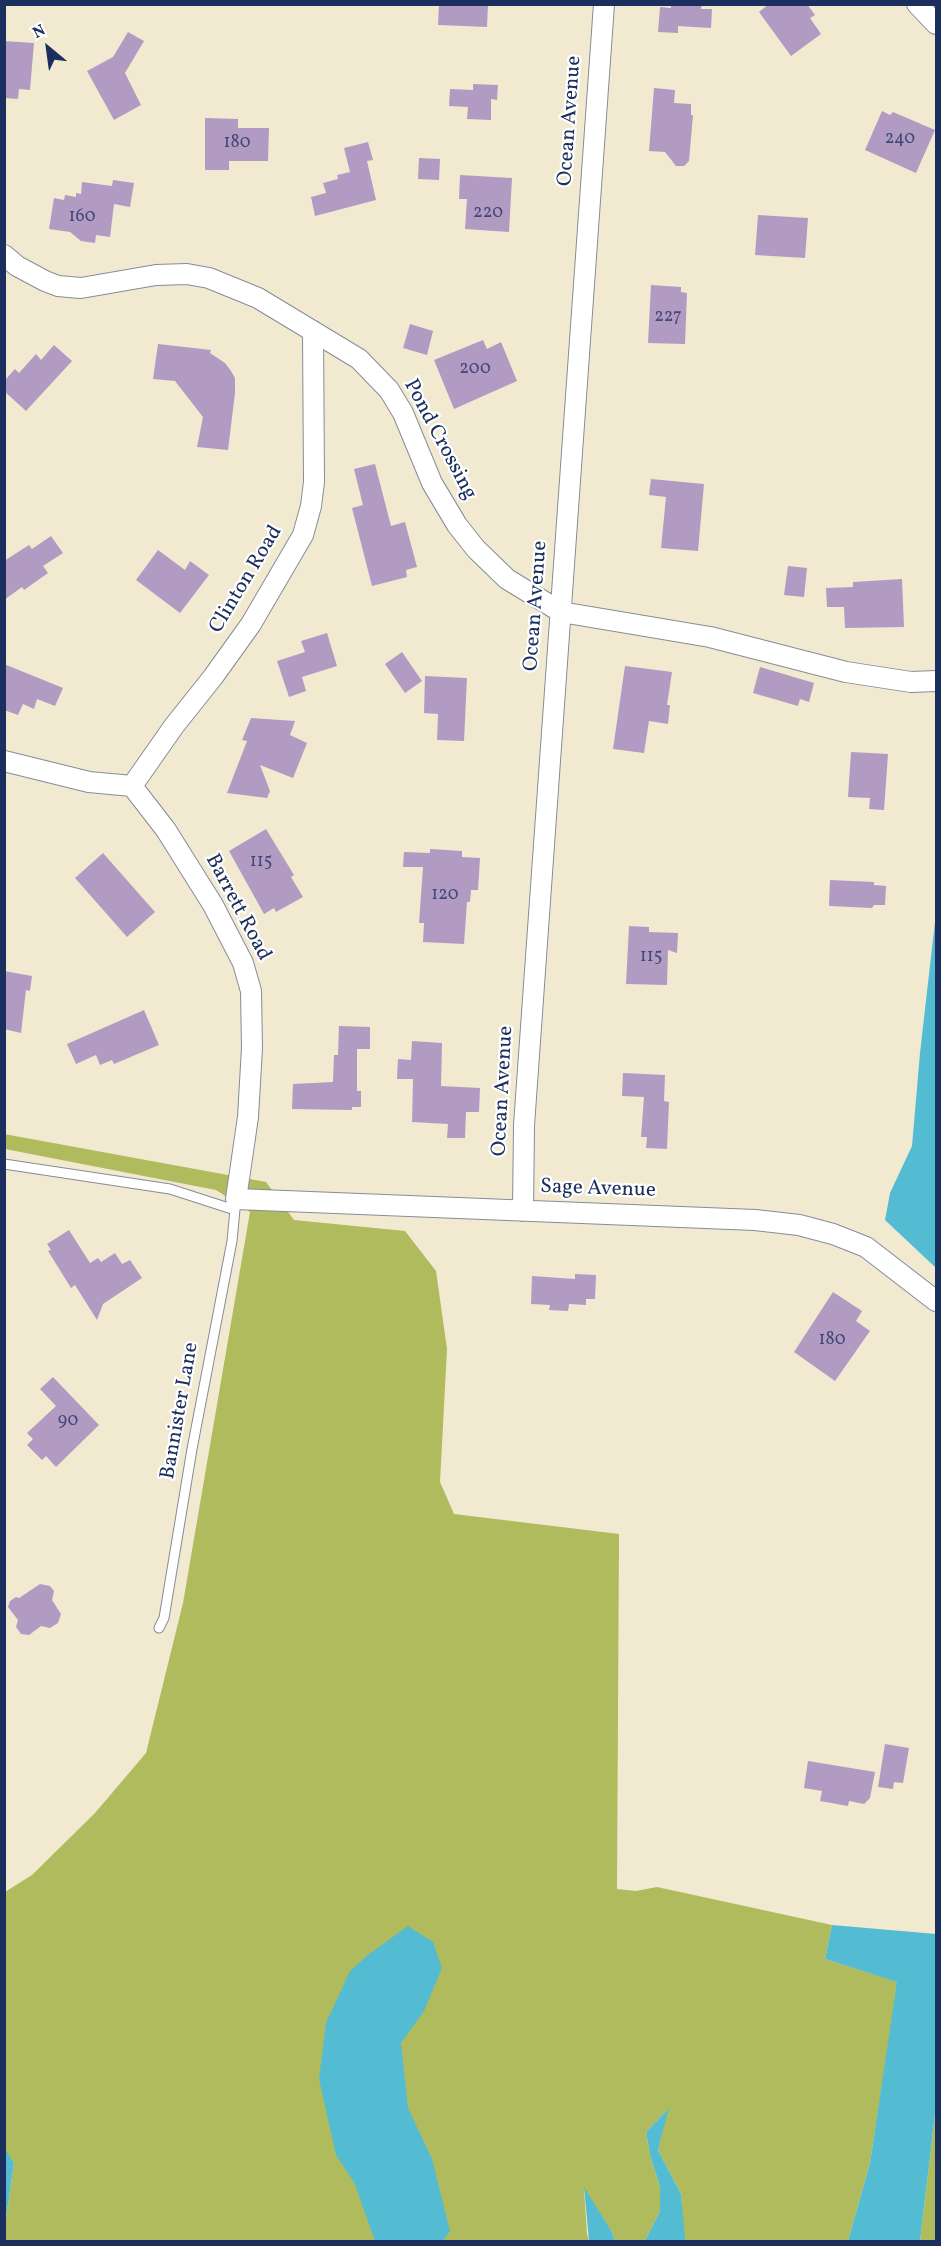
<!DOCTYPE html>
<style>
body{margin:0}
#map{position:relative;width:941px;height:2246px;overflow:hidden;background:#f2e9d1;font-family:Vollkorn,serif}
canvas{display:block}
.frame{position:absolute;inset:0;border:6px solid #1b2f5e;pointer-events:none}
.north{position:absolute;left:18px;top:18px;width:60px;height:60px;-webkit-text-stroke:4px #fff;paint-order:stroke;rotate:331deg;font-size:16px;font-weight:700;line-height:24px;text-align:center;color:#1b2f5e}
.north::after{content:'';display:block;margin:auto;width:21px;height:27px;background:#1b2f5e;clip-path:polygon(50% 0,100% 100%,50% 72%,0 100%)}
</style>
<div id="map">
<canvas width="941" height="2246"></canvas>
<div class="frame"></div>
<div class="north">N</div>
</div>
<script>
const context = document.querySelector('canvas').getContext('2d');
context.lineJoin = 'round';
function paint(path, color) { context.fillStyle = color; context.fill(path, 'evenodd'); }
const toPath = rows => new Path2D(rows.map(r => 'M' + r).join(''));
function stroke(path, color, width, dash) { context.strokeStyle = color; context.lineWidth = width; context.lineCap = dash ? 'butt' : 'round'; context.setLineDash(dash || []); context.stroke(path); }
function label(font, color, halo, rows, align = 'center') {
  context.font = font + ' Vollkorn,serif'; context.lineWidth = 4.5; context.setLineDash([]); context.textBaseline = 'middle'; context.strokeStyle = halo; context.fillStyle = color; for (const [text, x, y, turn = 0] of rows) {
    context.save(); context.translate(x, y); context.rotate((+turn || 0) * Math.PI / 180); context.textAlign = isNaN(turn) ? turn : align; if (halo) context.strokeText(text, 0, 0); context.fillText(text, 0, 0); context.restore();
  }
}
paint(toPath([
 [4,1134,266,1182,294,1220,405,1231,436,1271,447,1349,440,1482,454,1514,619,1534,617,1889,636,1891,657,1887,832,1925,825,1959,898,1982,870,2163,848,2241,684,2241,681,2194,658,2150,668,2109,646,2132,650,2155,660,2187,660,2211,645,2241,615,2241,612,2232,584,2189,587,2234,589,2241,5,2241,5,2225,14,2163,4,2149,5,1892,32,1875,95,1813,146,1753,183,1603,250,1212,216,1190,5,1149],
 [936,2106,936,2241,920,2241]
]), '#afbb5c');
paint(toPath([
 [936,913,936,1268,885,1220,890,1193,912,1146,920,1053],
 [832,1925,936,1934,936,2106,920,2241,848,2241,870,2163,897,1982,825,1959],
 [408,1926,433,1942,442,1968,424,2011,401,2043,408,2108,432,2159,450,2231,443,2241,375,2241,354,2182,336,2155,319,2079,326,2023,350,1971,368,1955],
 [669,2108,658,2150,681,2194,685,2238,684,2241,645,2241,660,2211,660,2187,650,2155,646,2132],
 [5,2149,14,2163,5,2225],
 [584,2187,612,2232,615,2241,589,2241]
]), '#54bcd2');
paint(toPath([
 [439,4,488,4,487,27,438,25],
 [671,4,702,4,701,9,712,9,711,28,678,26,678,33,658,32,660,7,671,8],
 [769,4,807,4,815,15,810,18,821,34,791,56,759,12],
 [128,32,144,41,125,73,141,105,114,120,87,71,113,57],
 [4,41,34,43,30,90,19,89,18,99,4,98],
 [473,84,498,85,497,100,491,99,491,120,467,119,468,107,449,106,450,89,473,90],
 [654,88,675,90,674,103,691,104,691,115,693,115,689,161,684,166,676,166,665,152,649,151],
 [882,111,890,115,893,112,935,130,916,173,865,150],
 [205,118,238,119,238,128,269,128,268,161,229,161,229,170,205,170],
 [368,142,373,160,367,161,376,200,315,216,311,197,326,193,323,183,338,179,337,175,350,172,344,148],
 [419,158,440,159,439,180,418,179],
 [460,175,512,178,509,232,465,229,467,199,459,199],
 [113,180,134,183,130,207,114,204,110,237,96,235,95,243,81,241,70,232,49,229,54,198,64,200,65,195,76,197,76,193,81,194,82,182,112,186],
 [758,215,808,218,805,258,755,255],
 [651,285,681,287,681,292,687,293,685,344,648,343],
 [410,324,433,331,427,355,403,348],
 [483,340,487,349,501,342,517,381,454,409,434,360],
 [158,344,211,350,210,353,225,363,231,371,235,378,235,393,228,450,197,447,203,417,175,381,153,379],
 [54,345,72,361,26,411,4,391,4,381,15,369,19,373,36,354,41,360],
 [375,464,391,526,405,522,417,567,406,570,407,577,372,586,352,508,363,505,354,469],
 [651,479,704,484,698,551,661,548,666,497,649,495],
 [51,536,63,553,43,566,48,573,24,590,22,587,4,600,4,561,29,545,32,549],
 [158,550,185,570,190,561,209,575,180,613,136,580],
 [788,566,807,568,804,597,784,595],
 [902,579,904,627,845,628,844,607,827,607,826,588,853,587,853,582],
 [327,633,337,666,302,677,306,691,289,697,277,661,305,652,301,641],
 [402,652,422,681,405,693,385,664],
 [4,664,63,688,55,706,37,699,34,709,23,704,18,715,4,710],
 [625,666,672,672,667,705,670,705,668,724,649,721,644,753,613,749],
 [760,667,814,683,809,702,800,699,798,706,753,693],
 [425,676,467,678,464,741,437,740,438,714,424,713],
 [251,718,295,721,290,735,307,743,293,778,260,765,270,791,267,798,227,793,247,741,242,740],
 [851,752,888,754,884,810,869,809,870,798,848,797],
 [266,829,294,875,291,877,303,897,276,912,274,908,264,914,229,851],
 [430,849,462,851,462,857,480,858,478,890,471,890,470,902,467,902,464,944,423,942,424,923,419,923,423,867,403,867,404,852,430,853],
 [103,853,155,912,127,937,75,878],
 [830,880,874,882,874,885,886,886,885,905,874,905,872,908,829,906],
 [629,926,649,927,649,932,678,933,677,953,668,950,667,985,626,984],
 [4,971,32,976,30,991,26,990,21,1033,4,1029],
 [144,1010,159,1045,114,1064,112,1060,100,1065,96,1055,76,1064,67,1044],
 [339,1026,370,1027,370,1049,357,1049,357,1091,361,1091,361,1107,352,1107,352,1110,292,1109,293,1084,333,1082,334,1055,338,1055],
 [412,1041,442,1043,441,1086,480,1088,479,1112,466,1112,465,1138,447,1138,448,1124,412,1122,413,1079,397,1079,398,1059,411,1060],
 [623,1073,665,1075,664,1101,669,1102,667,1149,646,1148,647,1137,641,1137,644,1097,622,1096],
 [69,1230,90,1263,98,1258,101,1262,115,1253,122,1264,130,1260,142,1278,103,1304,97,1320,75,1285,71,1288,48,1251,51,1250,47,1244],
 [575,1274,596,1275,595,1299,586,1299,586,1305,569,1304,568,1311,549,1310,550,1305,531,1304,532,1276,575,1279],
 [833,1292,862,1311,856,1321,870,1331,835,1381,794,1352],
 [53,1377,99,1425,56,1467,46,1456,42,1460,27,1445,33,1439,27,1433,56,1406,40,1389],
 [40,1584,50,1586,54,1591,52,1600,61,1614,58,1623,50,1628,41,1626,29,1635,21,1634,16,1627,18,1620,8,1607,10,1601,16,1597,19,1598],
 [885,1744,909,1748,903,1783,894,1782,893,1789,878,1787],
 [808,1761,875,1772,870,1798,864,1804,849,1801,848,1806,820,1801,822,1791,804,1788]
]), '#b29bc3');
const lane = toPath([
 [4,1164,170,1189,235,1210],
 [159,1628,164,1618,192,1449,232,1241,236,1199]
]);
const street = toPath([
 [917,4,936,24],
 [4,255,17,266,45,281,58,286,81,288,156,275,187,274,209,278,258,298,359,359,389,390,403,413,432,483,457,525,476,549,507,579,561,612,710,637,846,672,911,682,936,681],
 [4,761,89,782,132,786,166,830,213,905,243,963,251,991,252,1048,248,1117,236,1199,755,1220,799,1225,833,1234,866,1247,936,1301],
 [132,786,174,726,213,677,251,624,303,535,311,506,314,482,313,331],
 [523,1211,524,1125,604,4]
]);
stroke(lane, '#868c98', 11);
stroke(street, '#868c98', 22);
stroke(lane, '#fff', 9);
stroke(street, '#fff', 20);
label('18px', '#414a77', null, [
 ["240",900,140],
 ["180",237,144],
 ["220",488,214],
 ["160",82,218],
 ["227",668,318],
 ["200",475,370],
 ["115",261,863],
 ["120",445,896],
 ["115",651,958],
 ["180",832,1341],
 ["90",68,1422]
]);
label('21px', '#1b2f5e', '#fff', [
 ["Ocean Avenue",571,121,-86],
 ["Pond Crossing",439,440,62],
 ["Clinton Road",247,580,-59],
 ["Ocean Avenue",537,606,-86],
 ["Barrett Road",237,908,62],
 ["Ocean Avenue",504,1091,-87],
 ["Sage Avenue",598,1190,2],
 ["Bannister Lane",181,1411,-80]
]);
</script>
